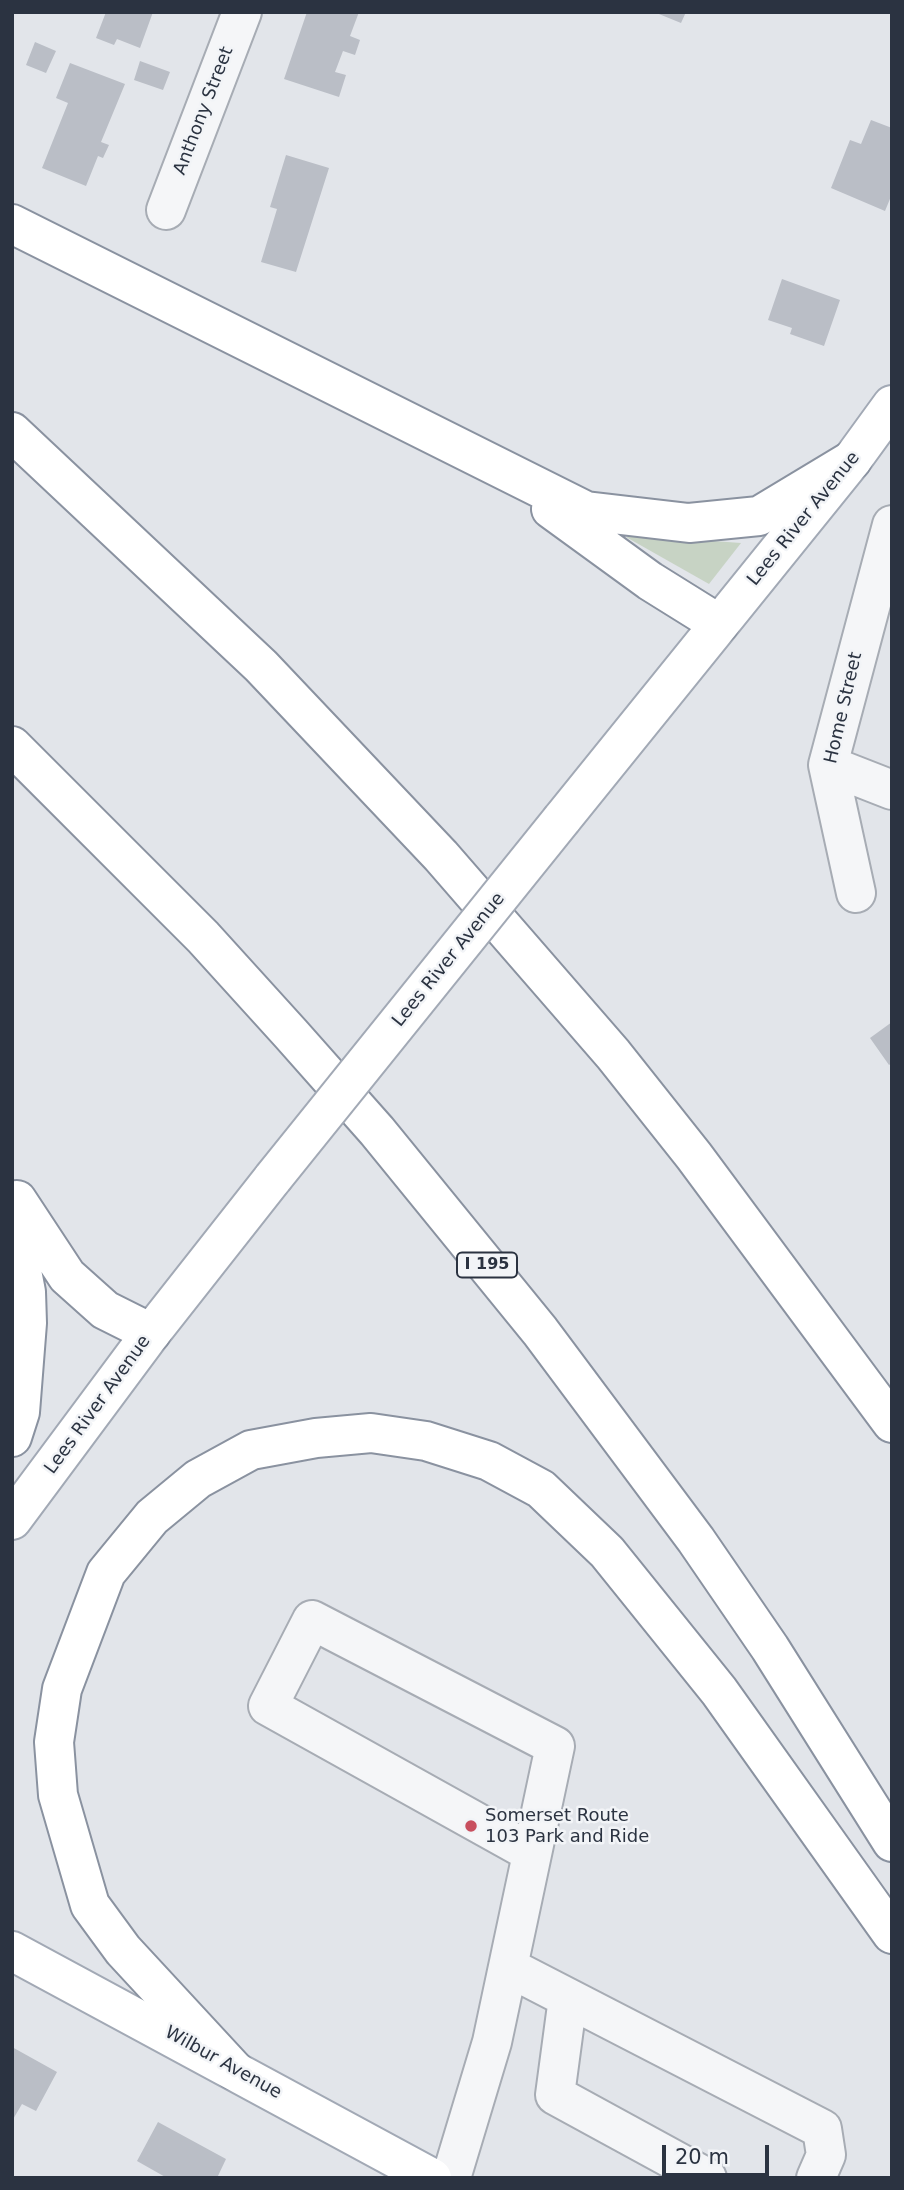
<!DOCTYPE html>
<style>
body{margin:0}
#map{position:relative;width:904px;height:2190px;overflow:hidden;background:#e2e5ea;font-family:"DejaVu Sans",sans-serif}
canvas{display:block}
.frame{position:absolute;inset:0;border:14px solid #2b3341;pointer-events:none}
.scale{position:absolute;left:662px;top:2145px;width:107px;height:32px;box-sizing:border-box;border:4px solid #2b3341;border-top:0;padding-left:9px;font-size:21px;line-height:24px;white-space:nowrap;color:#2b3341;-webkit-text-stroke:5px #f2f4f7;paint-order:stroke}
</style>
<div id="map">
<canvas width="904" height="2190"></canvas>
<div class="frame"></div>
<div class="scale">20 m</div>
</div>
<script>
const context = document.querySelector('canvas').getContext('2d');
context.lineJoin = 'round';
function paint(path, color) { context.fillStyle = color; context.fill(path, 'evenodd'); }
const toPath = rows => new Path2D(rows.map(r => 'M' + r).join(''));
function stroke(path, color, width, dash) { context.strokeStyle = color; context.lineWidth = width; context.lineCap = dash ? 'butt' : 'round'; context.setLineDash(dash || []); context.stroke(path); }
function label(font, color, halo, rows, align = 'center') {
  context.font = font + ' "DejaVu Sans",sans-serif'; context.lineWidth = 5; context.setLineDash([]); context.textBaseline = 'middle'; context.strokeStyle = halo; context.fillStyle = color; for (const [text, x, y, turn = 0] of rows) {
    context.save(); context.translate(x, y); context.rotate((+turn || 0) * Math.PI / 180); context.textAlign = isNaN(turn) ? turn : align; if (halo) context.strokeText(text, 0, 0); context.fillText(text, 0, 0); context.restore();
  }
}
paint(toPath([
 [644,536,741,543,709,584,626,537]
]), '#c7d3c4');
paint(toPath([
 [106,12,153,12,140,48,117,39,114,45,96,38],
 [307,12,359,12,350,36,360,40,355,55,343,51,335,72,346,75,339,97,284,79],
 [654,12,686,12,681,23],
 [35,42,56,51,46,73,26,65],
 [140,61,170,72,163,90,134,80],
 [70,63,125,84,101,142,109,145,103,158,98,156,86,186,42,168,68,103,56,98],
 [871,120,892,128,892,194,885,211,831,188,850,140,861,144],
 [286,155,329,168,296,272,261,262,277,209,270,207],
 [782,279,840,300,824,346,790,334,792,328,768,320],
 [892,1022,892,1063,889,1065,870,1038],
 [12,2047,57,2072,36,2111,22,2104,12,2121],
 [158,2122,226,2159,217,2178,167,2178,137,2161]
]), '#babec6');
const minor = toPath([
 [166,210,242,12],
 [828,765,892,790],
 [856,893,828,765,892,525],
 [508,1967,822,2129,826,2155,816,2178],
 [568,1998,555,2095,707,2178],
 [451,2178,492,2042,555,1746,312,1620,268,1706,532,1853]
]);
const major = toPath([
 [562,819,852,460,892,405],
 [12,1520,151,1333,273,1178],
 [12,1951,432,2178]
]);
const highway = toPath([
 [12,224,586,511,689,523,759,516,852,460],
 [12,432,261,666,441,856,613,1054,694,1156,892,1423],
 [551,509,650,581,719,624],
 [12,746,203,937,291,1034,377,1131,540,1331,696,1540,770,1648,892,1842],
 [17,1200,67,1276,105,1310,151,1333],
 [12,1218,26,1292,27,1323,20,1412,12,1437],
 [234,2070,123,1950,90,1905,58,1795,54,1742,62,1689,106,1573,152,1517,198,1479,251,1450,316,1438,371,1433,426,1441,489,1461,541,1489,607,1552,719,1691,892,1934]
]);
stroke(minor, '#a7acb4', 42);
stroke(major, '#a2a9b5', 42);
stroke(highway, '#8a92a0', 42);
stroke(minor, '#f5f6f8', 38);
stroke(major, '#fff', 38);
stroke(highway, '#fff', 38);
const majorBridge = toPath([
 [273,1178,562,819]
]);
stroke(majorBridge, '#a2a9b5', 42, []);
stroke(majorBridge, '#fff', 38);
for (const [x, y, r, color] of [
 [471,1826,7,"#c84f5e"]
]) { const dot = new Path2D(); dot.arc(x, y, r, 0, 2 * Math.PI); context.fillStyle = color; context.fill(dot); stroke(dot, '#f2f4f7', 2.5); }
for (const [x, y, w] of [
 [487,1265,60]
]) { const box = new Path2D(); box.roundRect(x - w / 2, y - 12.5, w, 25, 5); context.fillStyle = '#f2f4f7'; context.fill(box); stroke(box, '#2b3341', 2); }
label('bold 16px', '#2b3341', null, [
 ["I 195",487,1265]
]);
label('18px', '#2b3341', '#f2f4f7', [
 ["Anthony Street",204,111,-69],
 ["Lees River Avenue",804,519,-51],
 ["Home Street",844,708,-77],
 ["Lees River Avenue",449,960,-51],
 ["Lees River Avenue",98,1405,-54],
 ["Wilbur Avenue",223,2063,29]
]);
label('18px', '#2b3341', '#f2f4f7', [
 ["Somerset Route",485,1816],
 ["103 Park and Ride",485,1837]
], 'left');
</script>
